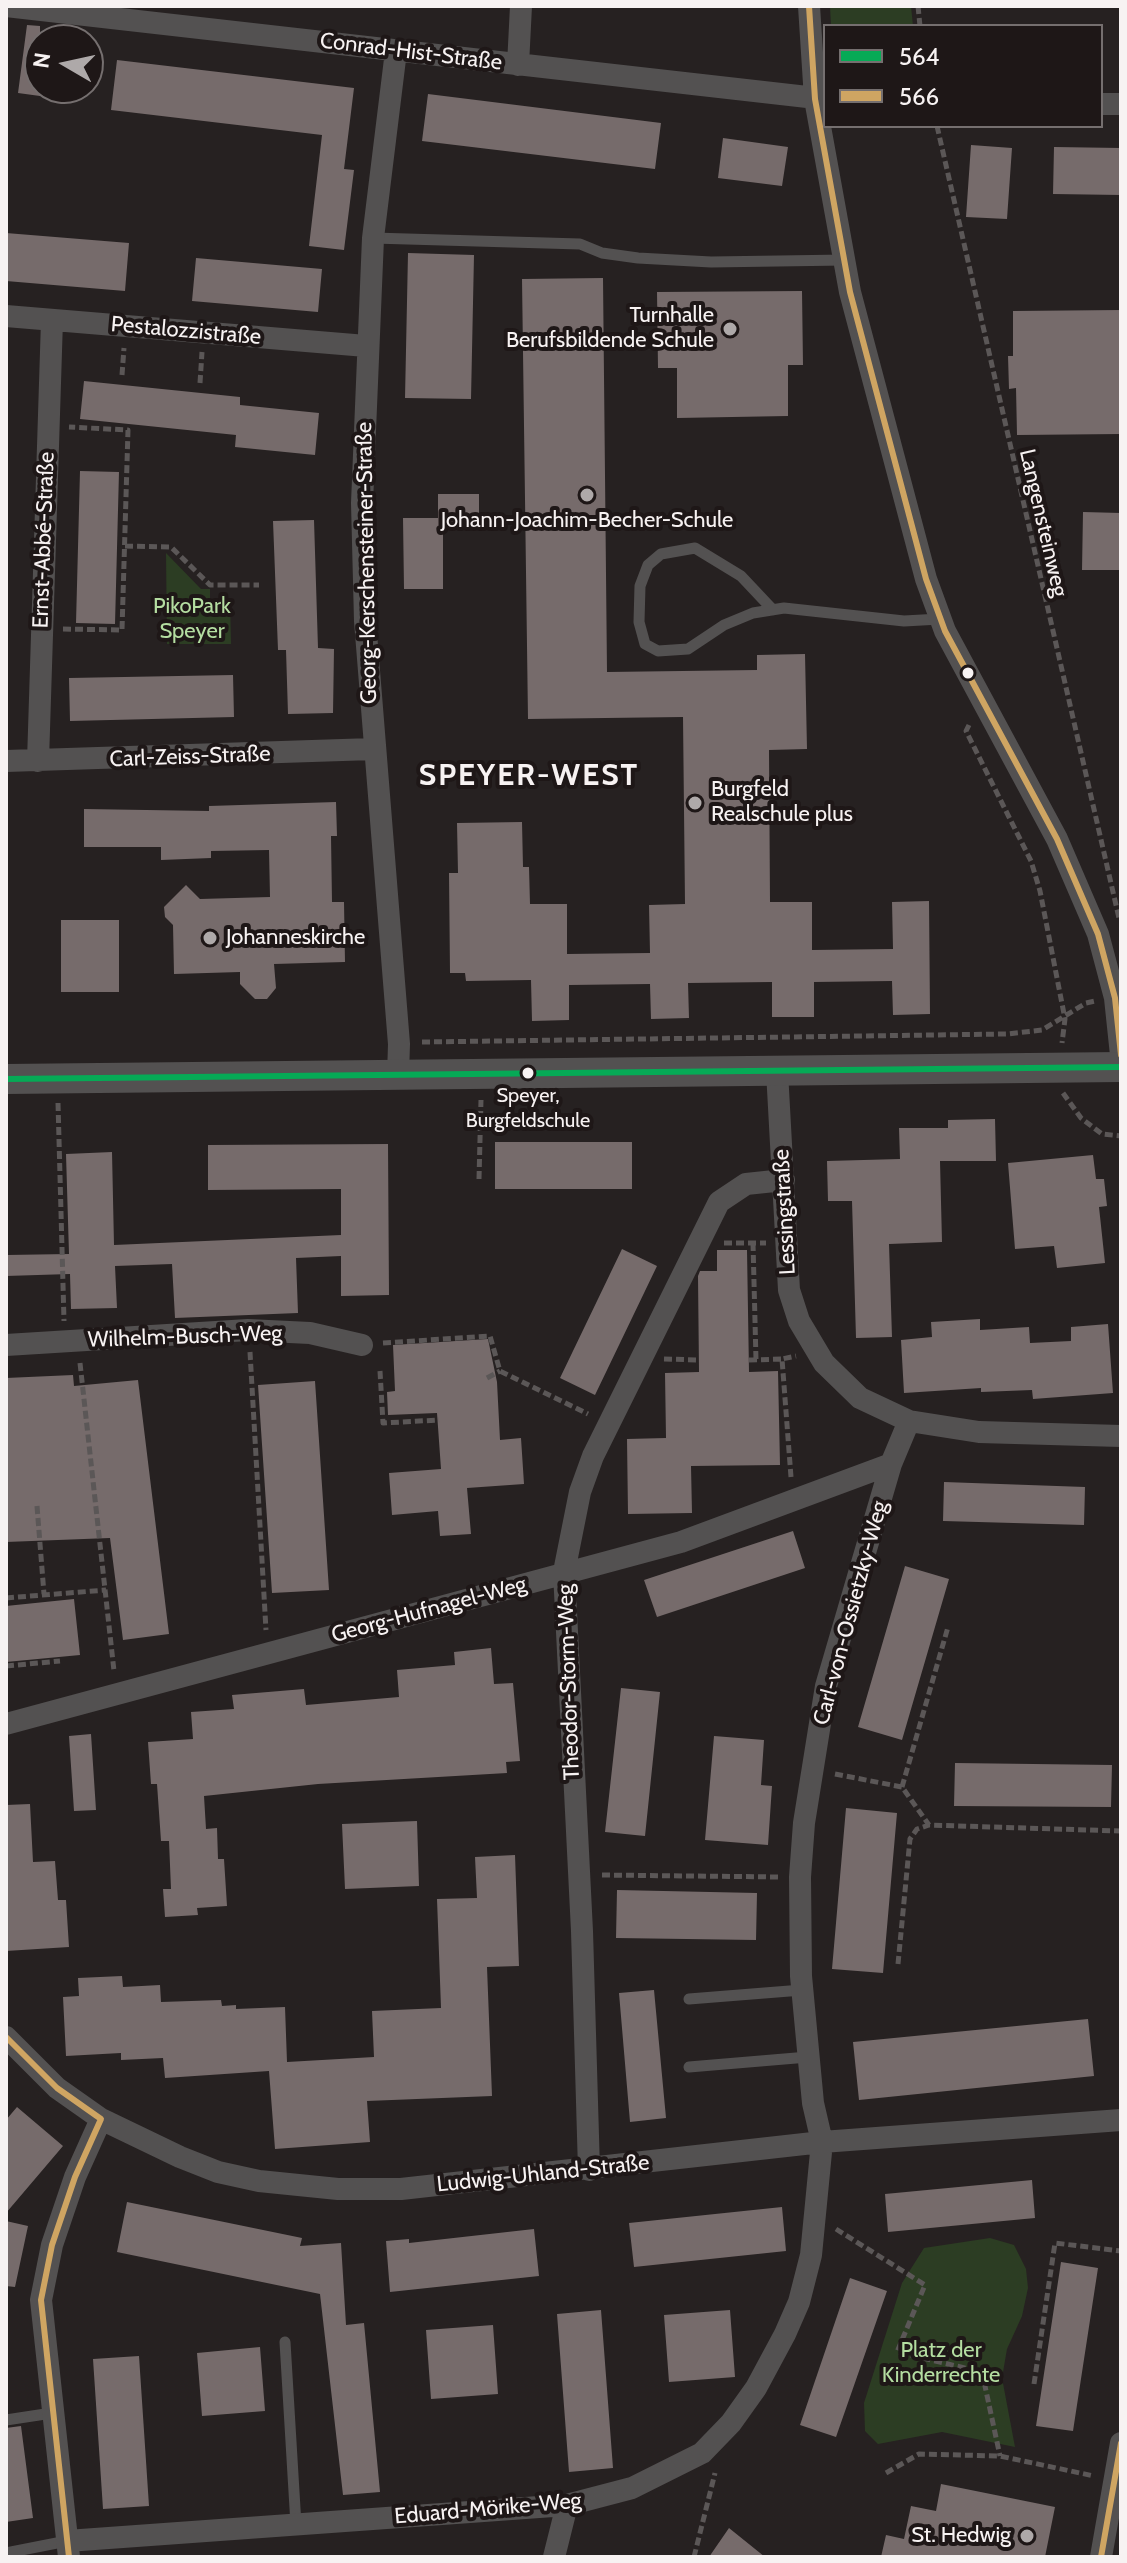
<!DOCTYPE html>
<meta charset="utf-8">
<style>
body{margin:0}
#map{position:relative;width:1127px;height:2563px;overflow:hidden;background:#262121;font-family:Cabin,sans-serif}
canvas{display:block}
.frame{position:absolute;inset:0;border:8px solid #f7f2f2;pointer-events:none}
.legend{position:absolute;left:823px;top:24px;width:280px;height:104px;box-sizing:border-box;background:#1e1717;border:2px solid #756f6f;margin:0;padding:10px 14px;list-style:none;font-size:24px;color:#f7f2f2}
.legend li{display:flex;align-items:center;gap:16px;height:40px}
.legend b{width:40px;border:2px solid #756f6f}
.north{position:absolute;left:24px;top:24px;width:80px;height:80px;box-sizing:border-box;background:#1e1717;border:2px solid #756f6f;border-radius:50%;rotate:279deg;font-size:22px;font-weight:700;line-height:32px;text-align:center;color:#f7f2f2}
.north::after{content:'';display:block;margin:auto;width:28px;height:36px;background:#aea9a9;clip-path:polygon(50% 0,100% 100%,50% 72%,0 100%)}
</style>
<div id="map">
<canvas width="1127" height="2563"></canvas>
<div class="frame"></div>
<ul class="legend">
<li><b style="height:10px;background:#06aa56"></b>564</li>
<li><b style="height:10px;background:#cfa562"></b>566</li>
</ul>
<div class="north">N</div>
</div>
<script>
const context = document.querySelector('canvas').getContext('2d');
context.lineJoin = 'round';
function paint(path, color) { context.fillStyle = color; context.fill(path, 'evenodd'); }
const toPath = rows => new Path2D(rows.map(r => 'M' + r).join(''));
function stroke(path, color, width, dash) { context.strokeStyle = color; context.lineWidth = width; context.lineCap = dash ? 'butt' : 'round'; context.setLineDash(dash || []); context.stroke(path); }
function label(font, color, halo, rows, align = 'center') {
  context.font = font + ' Cabin,sans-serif'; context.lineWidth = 8; context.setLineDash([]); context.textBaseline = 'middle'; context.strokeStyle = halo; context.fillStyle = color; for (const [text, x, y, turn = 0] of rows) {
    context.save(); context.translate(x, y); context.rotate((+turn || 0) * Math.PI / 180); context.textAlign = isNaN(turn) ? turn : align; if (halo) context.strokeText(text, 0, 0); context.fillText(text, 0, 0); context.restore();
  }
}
paint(toPath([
 [830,6,911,6,913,26,831,26],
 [166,553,201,589,210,589,210,603,230,602,231,644,167,644],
 [990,2238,1014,2245,1026,2269,1028,2288,1022,2316,1007,2349,1002,2378,1015,2447,942,2432,878,2444,865,2431,864,2403,902,2283,924,2248]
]), '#2c3d23');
paint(toPath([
 [27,25,40,26,40,96,18,93],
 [117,60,354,88,344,169,354,170,344,250,309,246,322,135,111,110],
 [428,94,661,123,655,169,422,141],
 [723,138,788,147,782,186,718,178],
 [971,145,1012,148,1007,219,966,217],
 [1054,147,1121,148,1121,195,1053,194],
 [6,233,129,243,125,291,6,281],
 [408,253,474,255,471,399,405,398],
 [196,258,322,269,318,312,192,301],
 [603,278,607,672,757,670,757,655,805,654,807,749,769,750,770,902,812,902,812,950,893,949,892,902,929,901,930,1014,893,1015,892,981,814,982,814,1017,772,1017,772,982,688,983,689,1018,651,1019,650,984,569,985,569,1020,532,1021,531,980,466,981,465,973,450,973,449,873,458,873,457,823,522,822,523,867,529,867,530,904,567,904,567,954,650,953,649,905,685,904,683,717,528,719,522,279],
 [802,291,803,365,788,365,788,416,677,418,677,368,658,368,657,292],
 [1121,310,1121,434,1017,435,1016,388,1009,389,1008,356,1013,356,1013,311],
 [84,381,240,397,240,405,319,413,315,455,235,447,236,435,80,419],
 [80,471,119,472,115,624,76,623],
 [438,494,479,494,479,528,443,528,443,589,404,589,403,518,438,518],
 [1083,512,1121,513,1121,570,1082,570],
 [314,520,318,648,334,649,333,713,288,714,286,650,278,650,273,521],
 [233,675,234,717,70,721,69,678],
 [336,802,337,836,331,836,332,902,344,902,345,962,274,964,276,988,267,999,255,999,240,984,240,972,174,974,173,925,165,917,164,907,186,885,200,899,270,897,269,850,211,851,211,858,161,860,161,847,84,847,84,809,209,811,209,806],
 [61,920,119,920,119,992,61,992],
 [995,1119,996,1161,940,1161,942,1242,889,1244,892,1337,856,1338,852,1201,828,1201,827,1161,900,1159,899,1128,948,1128,948,1120],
 [495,1142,632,1142,632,1189,495,1189],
 [388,1144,389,1295,341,1296,341,1256,296,1258,298,1313,175,1318,172,1264,115,1266,117,1308,71,1309,70,1274,6,1276,6,1255,69,1254,66,1154,112,1152,114,1245,341,1235,341,1189,208,1190,208,1145],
 [1093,1155,1096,1179,1104,1179,1107,1206,1099,1207,1105,1263,1057,1268,1054,1246,1015,1249,1008,1163],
 [622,1249,657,1266,595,1395,560,1378],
 [717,1250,747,1250,749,1372,778,1371,780,1465,691,1466,692,1513,628,1514,627,1439,666,1438,665,1373,699,1372,698,1276,700,1271,717,1271],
 [980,1319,980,1330,1029,1327,1030,1343,1071,1341,1071,1327,1108,1324,1113,1393,1033,1399,1032,1390,981,1392,981,1388,904,1393,901,1340,932,1337,931,1322],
 [488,1339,497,1382,500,1440,521,1438,524,1484,467,1488,471,1534,440,1536,438,1511,392,1515,389,1473,441,1469,437,1413,388,1415,387,1392,395,1391,393,1345],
 [73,1375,74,1386,138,1380,169,1634,123,1640,110,1538,6,1542,6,1378],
 [315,1381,329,1590,272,1593,258,1385],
 [944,1482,1085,1487,1084,1525,943,1521],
 [793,1531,805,1568,657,1617,644,1580],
 [905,1566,949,1579,902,1740,858,1727],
 [74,1599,80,1655,6,1662,6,1606],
 [491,1648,494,1684,513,1683,520,1761,506,1762,507,1773,318,1784,204,1796,206,1829,217,1828,218,1859,224,1859,227,1906,197,1908,198,1915,165,1917,163,1889,171,1889,169,1841,161,1841,157,1784,151,1784,148,1742,193,1739,191,1712,234,1709,232,1695,304,1689,306,1705,399,1697,397,1670,455,1665,454,1652],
 [621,1688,660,1692,645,1836,605,1832],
 [91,1734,96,1810,74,1811,69,1736],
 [714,1736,764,1740,761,1785,772,1786,768,1845,705,1840],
 [955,1763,1112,1765,1111,1807,954,1806],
 [30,1804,33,1862,55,1861,58,1900,66,1900,69,1947,6,1951,6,1805],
 [846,1808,897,1813,883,1973,832,1969],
 [417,1821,419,1886,345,1889,342,1824],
 [515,1855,519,1966,487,1967,492,2096,367,2101,370,2142,275,2149,269,2071,165,2078,163,2058,121,2060,121,2053,66,2056,63,1997,79,1996,78,1978,122,1976,123,1987,160,1985,161,2002,221,2000,222,2006,236,2005,236,2009,285,2007,287,2062,374,2057,372,2011,441,2008,437,1899,477,1898,475,1857],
 [617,1890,757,1893,756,1940,616,1938],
 [654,1990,666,2118,630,2122,619,1993],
 [1088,2019,1094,2076,859,2100,853,2042],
 [17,2107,63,2146,6,2213,6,2120],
 [1032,2180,1035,2218,888,2232,885,2194],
 [127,2202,302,2238,300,2246,341,2243,346,2325,364,2323,380,2492,343,2495,320,2294,117,2252],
 [782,2207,786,2251,634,2267,629,2223],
 [6,2221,28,2226,15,2287,6,2286],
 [534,2229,539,2276,390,2292,386,2241,409,2239,409,2243],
 [1061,2262,1098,2268,1073,2431,1036,2426],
 [850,2278,887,2291,836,2437,800,2425],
 [601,2310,613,2468,569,2472,557,2314],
 [730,2310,735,2377,669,2382,664,2315],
 [493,2325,498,2394,431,2399,426,2330],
 [260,2347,265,2411,202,2416,197,2353],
 [139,2356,149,2506,103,2509,93,2359],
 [21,2426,33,2518,6,2522,6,2428],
 [941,2484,1055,2507,1045,2557,881,2557,886,2535,904,2539,911,2506,936,2511],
 [729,2528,765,2557,709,2557]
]), '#766b6b');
stroke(toPath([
 [918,6,920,26],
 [937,126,1119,918],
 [122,375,124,348],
 [200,383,202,352],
 [125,546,171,547,210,585,259,585],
 [63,629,122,630,128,430,69,427],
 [969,725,966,731,1031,861,1040,891,1065,1019,1062,1043],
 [422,1042,1007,1034,1042,1030,1086,1003,1095,1001],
 [1063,1093,1081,1118,1102,1134,1121,1136],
 [58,1103,64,1321],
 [479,1179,481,1100],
 [724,1243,766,1243],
 [753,1243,756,1360],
 [383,1343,490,1336,500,1371,588,1414],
 [250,1352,266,1630],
 [664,1359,699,1360],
 [749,1360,782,1359],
 [80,1363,114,1671],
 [380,1371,383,1423,439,1420],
 [487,1378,500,1371],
 [791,1477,782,1359,796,1356],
 [37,1506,44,1594],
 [6,1598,106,1590],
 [6,1666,60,1661],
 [835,1774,902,1787,929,1825,1121,1831],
 [902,1787,948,1627],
 [602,1875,780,1877],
 [898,1964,910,1839,917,1829,929,1825],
 [836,2229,925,2285,897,2352,982,2372,1000,2456],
 [1034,2384,1055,2243,1121,2251],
 [886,2473,919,2454,1000,2456,1094,2476],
 [694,2557,715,2473]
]), '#5b5757', 5, [8, 4]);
stroke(toPath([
 [373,238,580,244,602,253,638,258,711,262,845,260],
 [773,610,741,576,695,548,661,554,648,565,640,586,639,622,645,644,658,651,688,649,724,625,753,613,784,608,904,621,940,619],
 [689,1999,802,1990],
 [689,2067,808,2057],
 [285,2342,296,2525],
 [6,2420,52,2413],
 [6,2553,67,2541]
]), '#535151', 11);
stroke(toPath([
 [6,6,825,99],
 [809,6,815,99,850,292,926,579,945,631,1057,839,1098,934,1115,998,1121,1055],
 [396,51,373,238,362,503,365,621,399,1044,398,1075],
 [518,65,521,6],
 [1101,104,1121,104],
 [6,316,366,346],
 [6,761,373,749],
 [38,761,52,320],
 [777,1071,789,1290,799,1321,824,1363,860,1398,909,1421,979,1432,1121,1436],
 [6,1345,248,1330,310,1333,362,1345],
 [6,1724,681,1542,891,1464],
 [6,2037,57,2088,101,2119,180,2157,218,2172,259,2181,338,2189,401,2189,822,2142,1121,2120],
 [589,2170,582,1931,564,1572,580,1492,593,1456,719,1202,746,1184,784,1180],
 [67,2541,567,2505,632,2488,702,2453,731,2423,756,2388,785,2334,799,2302,811,2255,822,2142,813,2103,801,1976,800,1877,804,1823,826,1686,891,1464,909,1421],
 [69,2557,41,2300,52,2245,75,2177,101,2119],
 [554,2557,567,2505],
 [1101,2557,1121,2443]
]), '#535151', 22);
stroke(toPath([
 [6,1079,1121,1067]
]), '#535151', 30);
stroke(toPath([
 [6,1079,1121,1067]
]), '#06aa56', 6);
stroke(toPath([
 [809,6,815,99,850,292,926,579,945,631,1057,839,1098,934,1115,998,1121,1055],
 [6,2037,57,2088,101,2119,75,2177,52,2245,41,2300,69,2557],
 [1101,2557,1121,2443]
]), '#cfa562', 6);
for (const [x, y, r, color] of [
 [730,329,8,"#aea9a9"],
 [587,495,8,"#aea9a9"],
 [968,673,7,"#f7f2f2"],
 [695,803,8,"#aea9a9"],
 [210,938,8,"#aea9a9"],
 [528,1073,7,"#f7f2f2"],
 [1027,2536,8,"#aea9a9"]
]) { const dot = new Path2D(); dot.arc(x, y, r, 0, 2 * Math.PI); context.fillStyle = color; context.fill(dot); stroke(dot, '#1e1717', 3); }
label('20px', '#f7f2f2', '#1e1717', [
 ["Speyer,",528,1096],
 ["Burgfeldschule",528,1121]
]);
label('22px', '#f7f2f2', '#1e1717', [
 ["Conrad-Hist-Straße",411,52,7],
 ["Pestalozzistraße",186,331,5],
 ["Langensteinweg",1043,523,77],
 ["Ernst-Abbé-Straße",44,540,-88],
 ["Georg-Kerschensteiner-Straße",367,563,-91],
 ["Carl-Zeiss-Straße",190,757,-2],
 ["Lessingstraße",785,1212,-93],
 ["Wilhelm-Busch-Weg",185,1337,-2],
 ["Georg-Hufnagel-Weg",429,1610,-15],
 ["Carl-von-Ossietzky-Weg",851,1613,-75],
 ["Theodor-Storm-Weg",569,1682,-92],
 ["Ludwig-Uhland-Straße",543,2174,-6],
 ["Eduard-Mörike-Weg",488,2509,-5]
]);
label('22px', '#f7f2f2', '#1e1717', [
 ["Turnhalle",714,316],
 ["Berufsbildende Schule",714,341],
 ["Johann-Joachim-Becher-Schule",587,521,"center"],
 ["Burgfeld",711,790,"left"],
 ["Realschule plus",711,815,"left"],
 ["Johanneskirche",226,938,"left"],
 ["St. Hedwig",1011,2536]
], 'right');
label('22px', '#b4dda1', '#1e1717', [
 ["PikoPark",192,607],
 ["Speyer",192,632],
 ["Platz der",941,2351],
 ["Kinderrechte",941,2376]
]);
context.letterSpacing = '2px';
label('bold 30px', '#f7f2f2', '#1e1717', [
 ["SPEYER-WEST",529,776]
]);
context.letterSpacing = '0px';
</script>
